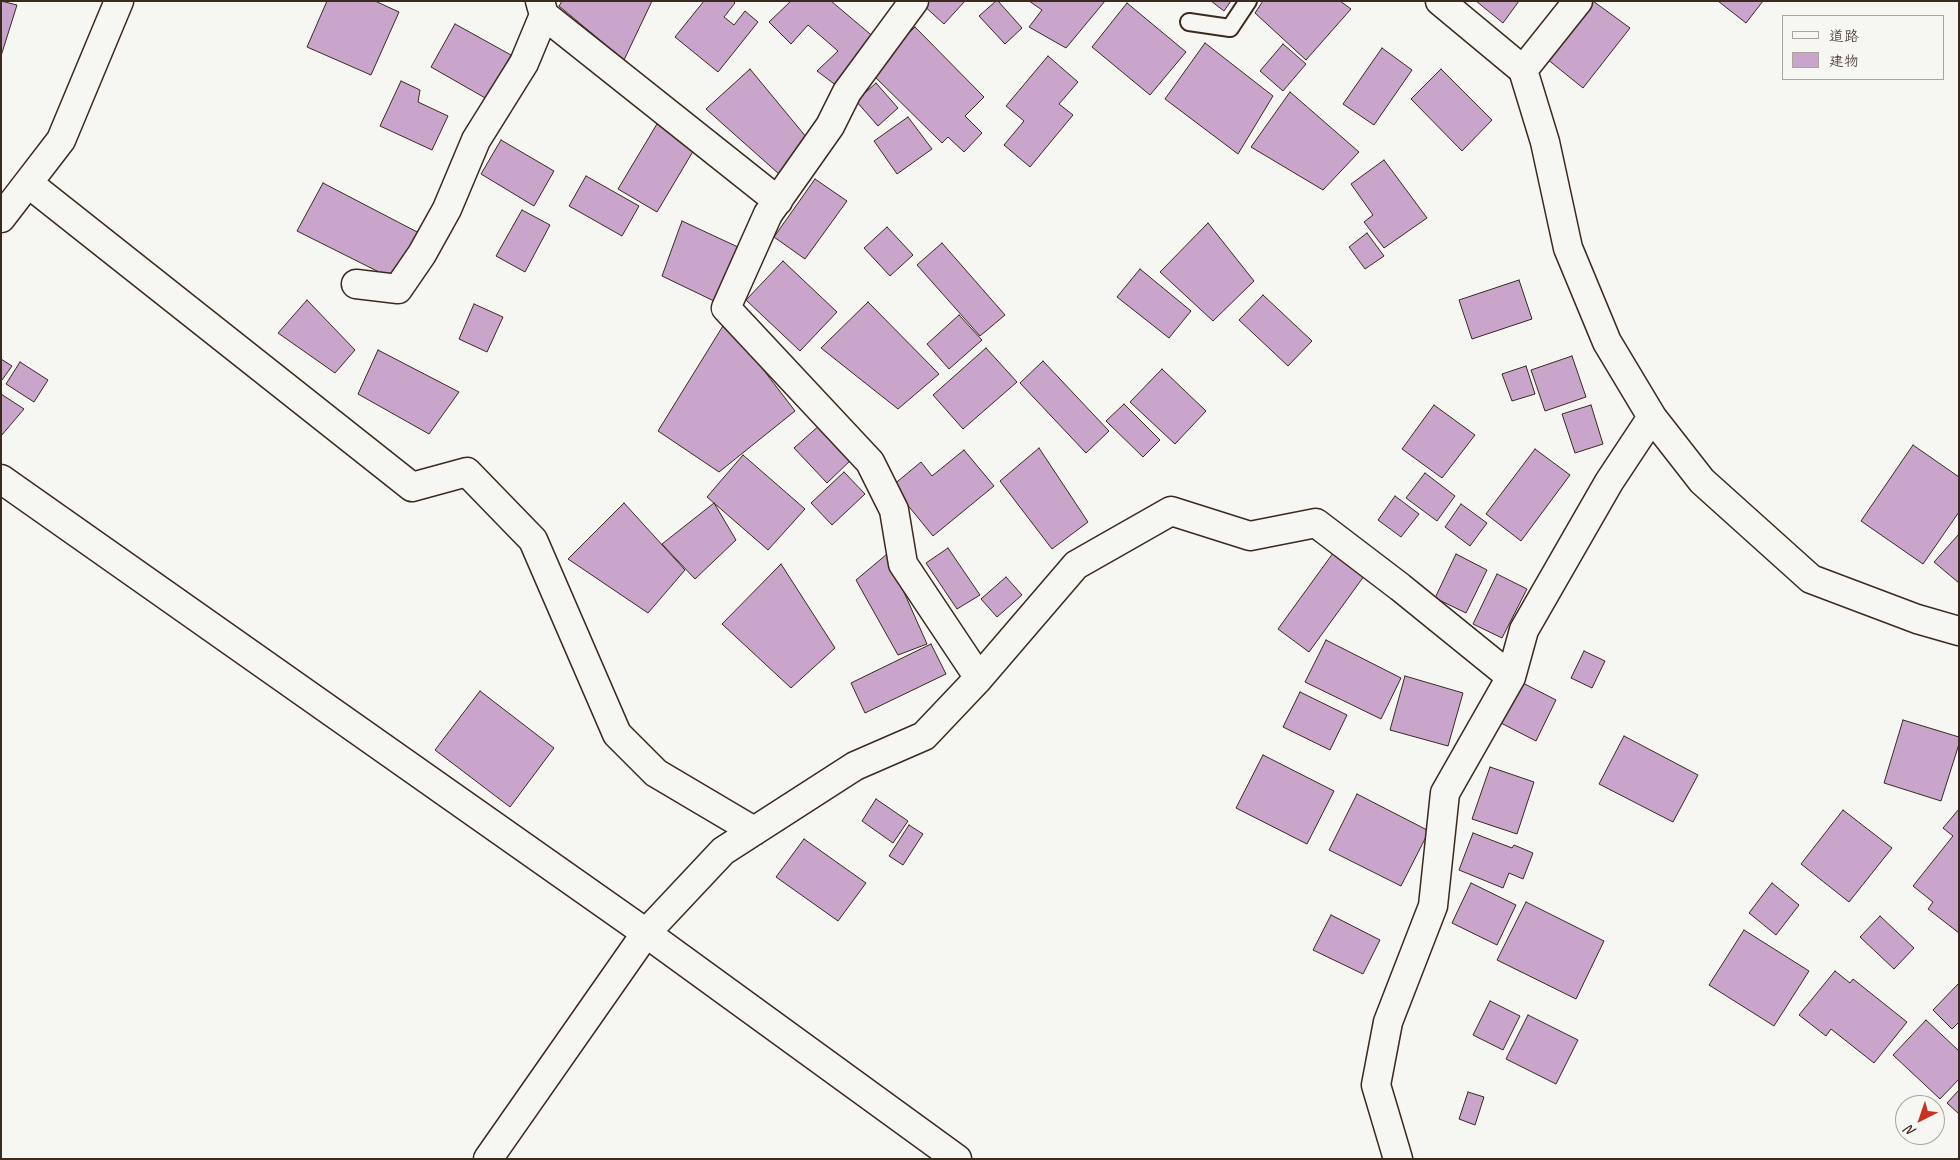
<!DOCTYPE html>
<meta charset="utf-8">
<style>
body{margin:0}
#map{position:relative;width:1960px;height:1160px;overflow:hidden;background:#f6f6f2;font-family:Caveat,"Klee One",sans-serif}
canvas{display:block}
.frame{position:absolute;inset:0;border:2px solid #3b2a1e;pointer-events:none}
.legend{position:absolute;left:1782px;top:15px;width:162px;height:65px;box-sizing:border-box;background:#f6f6f2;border:1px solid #aba49d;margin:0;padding:6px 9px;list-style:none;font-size:15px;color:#3b2a1e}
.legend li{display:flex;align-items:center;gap:10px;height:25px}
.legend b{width:25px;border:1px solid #aba49d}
.north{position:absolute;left:1895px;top:1095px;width:50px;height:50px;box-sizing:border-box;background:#f6f6f2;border:1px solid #aba49d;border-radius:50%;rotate:221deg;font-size:14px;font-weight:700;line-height:20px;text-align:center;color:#3b2a1e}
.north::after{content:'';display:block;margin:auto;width:18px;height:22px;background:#c8321e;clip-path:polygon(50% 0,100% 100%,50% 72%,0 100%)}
</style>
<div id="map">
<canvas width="1960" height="1160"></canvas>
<div class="frame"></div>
<ul class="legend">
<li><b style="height:6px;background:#f6f6f2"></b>道路</li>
<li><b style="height:14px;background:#c9a4cb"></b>建物</li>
</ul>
<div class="north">N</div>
</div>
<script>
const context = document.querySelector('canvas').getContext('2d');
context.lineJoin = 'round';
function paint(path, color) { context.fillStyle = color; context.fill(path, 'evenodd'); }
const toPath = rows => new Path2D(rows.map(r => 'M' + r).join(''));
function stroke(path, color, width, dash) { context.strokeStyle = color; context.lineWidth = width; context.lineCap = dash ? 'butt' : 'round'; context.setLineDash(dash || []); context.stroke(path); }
const building = toPath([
 [1,1,17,5,1,56,1,1],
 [327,1,375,1,399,12,371,75,307,47,327,1],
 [562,1,652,1,624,60,559,6,562,1],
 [704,1,733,1,735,3,724,17,734,25,745,11,758,22,718,72,675,37,704,1],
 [791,1,831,1,876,39,837,86,817,71,838,51,808,25,791,44,769,22,791,1],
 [925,1,965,1,944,24,922,4,925,1],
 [996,1,998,1,1022,28,1005,44,979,16,996,1],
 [1029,1,1105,1,1066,48,1029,27,1042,10,1029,1],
 [1211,1,1231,1,1224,11,1211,1],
 [1263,1,1340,1,1351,9,1306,60,1255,13,1263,1],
 [1476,1,1519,1,1503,23,1476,1],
 [1593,1,1630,28,1583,88,1547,59,1593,1],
 [1718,1,1763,1,1746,23,1718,1],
 [1127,3,1186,52,1150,95,1092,47,1127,3],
 [455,24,511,55,487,99,431,67,455,24],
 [915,27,984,97,965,116,982,133,964,152,948,137,942,143,870,72,915,27],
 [1205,43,1273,96,1238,154,1165,99,1205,43],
 [1283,44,1306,64,1283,91,1260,71,1283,44],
 [1382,48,1412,70,1374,125,1343,104,1382,48],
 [1048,56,1078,82,1059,104,1073,115,1030,167,1004,145,1024,121,1006,106,1048,56],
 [750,69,807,138,779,174,706,109,750,69],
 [1441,69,1492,120,1462,151,1411,99,1441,69],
 [401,81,420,90,418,102,448,116,432,150,380,126,401,81],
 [876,83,898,108,878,126,856,101,876,83],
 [1290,92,1359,152,1323,190,1251,147,1290,92],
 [908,117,932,149,897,174,874,141,908,117],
 [657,124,695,148,657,212,618,189,657,124],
 [501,140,554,171,534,206,481,174,501,140],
 [1384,160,1427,218,1384,248,1364,222,1373,215,1351,184,1384,160],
 [586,176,639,206,622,236,569,206,586,176],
 [815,179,847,201,805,259,774,237,815,179],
 [323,183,421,234,391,278,297,231,323,183],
 [522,210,550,225,525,272,496,256,522,210],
 [682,221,740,248,716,302,662,276,682,221],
 [1208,223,1254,281,1213,321,1160,272,1208,223],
 [887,227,913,255,890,276,864,248,887,227],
 [1367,233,1384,256,1365,269,1349,247,1367,233],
 [942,243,1005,315,980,336,917,265,942,243],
 [783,261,837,312,800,351,746,300,783,261],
 [1140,269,1191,311,1169,338,1117,297,1140,269],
 [1519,280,1532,319,1472,339,1459,300,1519,280],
 [1263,295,1312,341,1288,366,1239,320,1263,295],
 [307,300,355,350,335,373,278,333,307,300],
 [868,302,939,374,898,409,821,348,868,302],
 [474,304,503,317,487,352,459,339,474,304],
 [959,315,982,340,949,369,927,344,959,315],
 [726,321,795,411,719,472,658,431,726,321],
 [986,348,1017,382,963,429,933,395,986,348],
 [378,350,459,392,429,434,358,394,378,350],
 [1572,356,1586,397,1545,411,1531,370,1572,356],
 [1,359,12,366,2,380,1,380,1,359],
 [1043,361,1109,431,1086,453,1020,383,1043,361],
 [20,362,48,380,34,402,6,384,20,362],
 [1526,366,1535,394,1512,401,1502,374,1526,366],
 [1162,369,1206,411,1175,444,1130,402,1162,369],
 [1,394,24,409,1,436,1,394],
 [1124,404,1160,440,1143,457,1106,421,1124,404],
 [1434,405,1475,435,1442,478,1402,449,1434,405],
 [1591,405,1603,444,1575,453,1562,414,1591,405],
 [821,424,853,458,827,483,794,448,821,424],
 [1913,445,1959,477,1959,512,1923,564,1861,521,1913,445],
 [1039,448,1088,522,1052,549,1000,481,1039,448],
 [1535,449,1570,475,1521,541,1486,514,1535,449],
 [964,450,994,486,933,536,892,486,921,462,932,476,964,450],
 [743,455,805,509,768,550,707,497,743,455],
 [844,472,865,494,832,525,811,503,844,472],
 [1425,473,1455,496,1437,521,1406,498,1425,473],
 [1395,496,1419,514,1401,537,1378,520,1395,496],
 [624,503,685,570,648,613,568,559,624,503],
 [714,503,736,540,695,579,662,544,714,503],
 [1461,504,1487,523,1470,546,1445,527,1461,504],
 [1959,534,1959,583,1934,562,1959,534],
 [948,548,980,595,957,609,926,563,948,548],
 [1336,549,1367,572,1309,652,1278,629,1336,549],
 [887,554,927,644,898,655,856,580,887,554],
 [1456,554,1487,570,1466,613,1435,598,1456,554],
 [781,564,835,648,791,688,722,624,781,564],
 [1497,574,1527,589,1502,638,1473,624,1497,574],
 [1006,577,1022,595,997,617,981,599,1006,577],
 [1326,640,1401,678,1381,719,1305,682,1326,640],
 [931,644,946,674,865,713,851,683,931,644],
 [1584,651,1605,661,1592,688,1571,678,1584,651],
 [1405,676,1463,693,1448,746,1390,730,1405,676],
 [1519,681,1556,700,1536,741,1499,722,1519,681],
 [480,691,554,748,510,807,435,750,480,691],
 [1300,692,1347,715,1330,750,1283,727,1300,692],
 [1903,720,1959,737,1959,744,1941,801,1884,783,1903,720],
 [1624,736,1698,775,1673,822,1599,784,1624,736],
 [1263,755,1334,791,1307,844,1236,808,1263,755],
 [1490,767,1534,782,1517,834,1472,819,1490,767],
 [1357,794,1429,831,1401,886,1329,850,1357,794],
 [876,799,908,821,893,843,862,821,876,799],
 [1959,809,1959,933,1928,909,1933,902,1913,886,1953,836,1943,828,1959,809],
 [1843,810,1892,848,1849,902,1801,864,1843,810],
 [909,825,923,834,903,865,889,856,909,825],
 [1473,833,1512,848,1514,845,1533,853,1523,879,1509,873,1503,888,1459,870,1473,833],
 [804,839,866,883,838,921,776,877,804,839],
 [1471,883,1516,905,1497,945,1452,923,1471,883],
 [1772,883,1799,905,1776,935,1749,913,1772,883],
 [1526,902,1604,941,1576,999,1497,960,1526,902],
 [1331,915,1380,940,1363,974,1313,950,1331,915],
 [1880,916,1914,948,1894,969,1860,937,1880,916],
 [1744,930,1809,971,1774,1026,1709,985,1744,930],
 [1835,971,1850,983,1853,979,1907,1022,1874,1063,1831,1029,1826,1036,1799,1015,1835,971],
 [1959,983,1959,1022,1952,1029,1933,1010,1959,983],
 [1490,1001,1520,1016,1503,1050,1473,1035,1490,1001],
 [1528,1015,1578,1040,1556,1084,1506,1059,1528,1015],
 [1926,1020,1959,1051,1959,1079,1940,1099,1893,1055,1926,1020],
 [1959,1090,1959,1114,1947,1103,1959,1090],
 [1468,1092,1484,1097,1475,1125,1459,1119,1468,1092]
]);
paint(building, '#c9a4cb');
stroke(building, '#3b2a1e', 1);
const lane = toPath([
 [1189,22,1230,28,1248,1]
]);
const street = toPath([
 [914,1,847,92,830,126,768,214,726,308,870,462,894,510,903,564,979,678],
 [1440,1,1523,70,1545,142,1568,248,1607,342,1652,417,1702,481,1811,579,1917,619,1959,631],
 [544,15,778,201],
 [1523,70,1578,1],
 [28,183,412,487,467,472,533,540,617,734,656,773,754,831],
 [1,218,61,140,119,1],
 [356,284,398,289,422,254,447,209,476,140,524,63,544,15,540,1],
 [1,479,646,933,957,1159],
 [488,1159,646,933,723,851,855,766,924,736,979,678,1076,565,1171,511,1250,536,1316,523,1400,587,1511,677],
 [1398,1159,1376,1085,1388,1022,1433,906,1445,793,1511,677,1524,630,1609,482,1652,417]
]);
stroke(lane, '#3b2a1e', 20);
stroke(street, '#3b2a1e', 31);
stroke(lane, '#f6f6f2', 16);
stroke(street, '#f6f6f2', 28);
</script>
